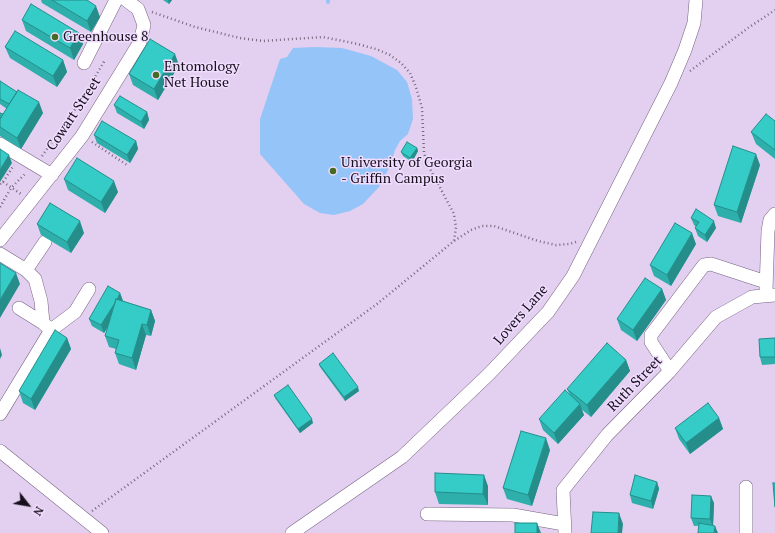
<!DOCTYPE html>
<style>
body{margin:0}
#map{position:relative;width:775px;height:533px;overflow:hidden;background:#e3cff0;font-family:"PT Serif",serif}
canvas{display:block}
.north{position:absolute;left:8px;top:485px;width:40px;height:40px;-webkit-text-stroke:3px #f0dcfe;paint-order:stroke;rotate:121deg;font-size:11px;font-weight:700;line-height:16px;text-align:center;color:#17101b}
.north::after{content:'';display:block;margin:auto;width:14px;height:18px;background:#17101b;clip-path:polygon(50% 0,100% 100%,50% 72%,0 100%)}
</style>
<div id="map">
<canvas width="775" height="533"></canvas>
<div class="north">N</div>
</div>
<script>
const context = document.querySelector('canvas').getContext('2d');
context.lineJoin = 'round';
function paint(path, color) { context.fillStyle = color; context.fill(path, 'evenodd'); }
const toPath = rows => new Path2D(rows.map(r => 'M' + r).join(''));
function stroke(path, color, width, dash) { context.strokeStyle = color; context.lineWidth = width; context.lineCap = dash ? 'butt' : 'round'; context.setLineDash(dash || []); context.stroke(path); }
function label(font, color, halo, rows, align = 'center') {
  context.font = font + ' "PT Serif",serif'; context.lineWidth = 3; context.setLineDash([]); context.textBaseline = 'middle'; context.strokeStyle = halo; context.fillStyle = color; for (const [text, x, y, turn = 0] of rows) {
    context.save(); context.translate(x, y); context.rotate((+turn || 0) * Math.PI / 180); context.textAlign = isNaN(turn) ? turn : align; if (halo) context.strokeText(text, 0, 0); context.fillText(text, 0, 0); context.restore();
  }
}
paint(toPath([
 [315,47,342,48,371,56,397,70,407,82,412,99,413,119,408,134,400,141,395,150,390,166,379,187,363,204,350,211,334,215,320,213,304,204,260,154,260,119,280,59,287,57,293,48]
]), '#95c4f9');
stroke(toPath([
 [328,0,328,2]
]), '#95c4f9', 4);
const minor = toPath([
 [84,63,116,0],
 [0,144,52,175],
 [0,240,82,136,140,42,144,25,138,9,126,0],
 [0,254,26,270,35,279,41,301,43,323,51,330,0,414],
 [26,270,45,242],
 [766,290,768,231,770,220,775,214],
 [19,308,43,323],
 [51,330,75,312,89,289],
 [670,371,651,342,651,335,704,265,711,264,766,282],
 [0,451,102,533],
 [427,514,513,515,564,524],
 [292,533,402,457,489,374,548,312,573,276,671,83,685,50,694,23,696,0],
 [565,533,563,490,607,435,669,372,716,317,752,297,775,295],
 [746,533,746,487]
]);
stroke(minor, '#756381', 14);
stroke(toPath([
 [152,12,195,27,240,38,263,41,323,37,353,43,376,49,390,55,401,63,410,73,416,87,422,108,424,153,427,163,454,214,456,227,454,241],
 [690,71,748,28,775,10],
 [92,142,127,165],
 [42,156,81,101,105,60],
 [3,182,21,194],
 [0,184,2,182,3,182,14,165],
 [0,207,11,188,26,173],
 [92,511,377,304,454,241,471,230,482,226,494,226,538,241,556,245,569,244,576,242]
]), '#75687d', 2.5, [1, 3]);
stroke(minor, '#fff', 13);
paint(toPath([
 [41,0,87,0,100,17,91,32,42,3],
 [163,0,172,0,169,4],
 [22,20,83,44,74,60,26,31],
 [5,47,63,60,67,72,57,87,10,58],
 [179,65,158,100,133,85,129,74],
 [0,81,43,113,21,149,0,136,0,113,3,114,7,109,0,104],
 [114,105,147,112,149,120,144,129,117,113],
 [775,121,775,159,756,144,751,132],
 [94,135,136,141,138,149,130,163,97,143],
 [417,148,418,151,412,162,403,156,401,152],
 [760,165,741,223,718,216,714,205],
 [64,179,118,192,105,213,68,190],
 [691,218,716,228,707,242,698,236,695,228,696,227,694,225],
 [37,224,84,233,71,253,41,235],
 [696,244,671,286,654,276,650,265],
 [662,289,666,300,637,341,621,330,617,319],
 [120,293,123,301,151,310,155,321,151,336,146,335,136,370,119,364,115,353,116,349,109,347,105,336,108,327,104,333,92,326,89,319],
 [67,338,71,349,35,410,23,403,19,391],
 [775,338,775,364,762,365,760,357],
 [626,360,630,371,591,417,581,409,584,415,558,444,543,430,539,419,570,395,567,389],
 [319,364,359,391,345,401,320,367],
 [274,395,313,423,300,433,275,398],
 [719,418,723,429,690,454,679,439,675,428],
 [550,450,532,506,507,499,503,488],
 [657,482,659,489,653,509,632,503,630,495],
 [488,486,488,505,439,504,435,492],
 [714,503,713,525,694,526,691,518]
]), '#2eafab');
paint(toPath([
 [168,0,172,0,169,4],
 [96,6,100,17,91,32,87,21],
 [79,33,83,44,74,60,70,48],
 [175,54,179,65,158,100,154,89],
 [63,60,67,72,57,87,53,76],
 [39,102,43,113,21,149,17,138],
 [147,112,149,120,144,129,141,122],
 [136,141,138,149,130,163,127,155],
 [417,148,418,151,412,162,410,158],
 [756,154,760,165,741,223,737,212],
 [9,155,12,163,0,182,0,170],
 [114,181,118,192,105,213,101,202],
 [80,221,84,233,71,253,67,242],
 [714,221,716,228,707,242,705,235],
 [692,233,696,244,671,286,667,275],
 [16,273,20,284,0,318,0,300],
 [662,289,666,300,637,341,633,330],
 [120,293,123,301,104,333,101,325],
 [151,310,155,321,151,336,147,325],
 [142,324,146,335,136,370,132,358],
 [67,338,71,349,35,410,31,399],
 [0,348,2,355,0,359],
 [626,360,630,371,591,417,587,405],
 [358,387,359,391,345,401,344,397],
 [580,404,584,415,558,444,554,433],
 [719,418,723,429,690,454,686,443],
 [312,419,313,423,300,433,298,429],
 [546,438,550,450,532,506,528,495],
 [484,475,488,486,488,505,483,494],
 [657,482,659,489,653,509,651,501],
 [711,496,714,503,713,527,710,519],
 [619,513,623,524,622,533,618,533],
 [537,523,541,533,537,533],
 [715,526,718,533,714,533]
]), '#258e8b');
const building = toPath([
 [52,0,87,0,96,6,87,21,52,0],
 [31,4,79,33,70,48,22,20,31,4],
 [15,31,63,60,53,76,5,47,15,31],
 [150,39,175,54,154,89,129,74,150,39],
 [0,81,17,92,9,104,0,99,0,81],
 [18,90,39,102,17,138,0,127,0,119,18,90],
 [120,96,147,112,141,122,114,105,120,96],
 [0,113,3,114,0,119,0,113],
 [766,114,775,121,775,150,751,132,766,114],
 [102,121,136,141,127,155,94,135,102,121],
 [407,142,417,148,410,158,401,152,407,142],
 [733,146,756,154,737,212,714,205,733,146],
 [0,149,9,155,0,170,0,149],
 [77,158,114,181,101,202,64,179,77,158],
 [50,203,80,221,67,242,37,224,50,203],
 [696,209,714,221,705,235,695,228,699,222,691,218,696,209],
 [675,223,692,233,667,275,650,265,675,223],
 [0,263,16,273,0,300,0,263],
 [645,278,662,289,633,330,617,319,645,278],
 [108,286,120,293,117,300,116,299,115,303,101,325,89,319,108,286],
 [116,299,151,310,147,325,142,324,132,358,115,353,119,340,105,336,116,299],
 [55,330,67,338,31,399,19,391,55,330],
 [775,338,775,357,760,357,759,339,775,338],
 [607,343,626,360,587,405,567,389,607,343],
 [333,353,358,387,344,397,319,364,333,353],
 [288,385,312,419,298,429,274,395,288,385],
 [565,390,580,404,554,433,539,419,565,390],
 [708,403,719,418,686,443,675,428,708,403],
 [521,431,546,438,528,495,503,488,521,431],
 [435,473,484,475,483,494,435,492,435,473],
 [635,475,657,482,651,501,630,495,635,475],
 [773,483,775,483,775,507,773,483],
 [692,495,711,496,710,519,691,518,692,495],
 [593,512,619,513,618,533,591,533,593,512],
 [515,523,537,523,537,533,515,533,515,523],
 [699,523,715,526,714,533,698,533,699,523]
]);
paint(building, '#35cbc7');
stroke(building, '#258e8b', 1);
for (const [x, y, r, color] of [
 [55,37,4,"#466a23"],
 [156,75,4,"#466a23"],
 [333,171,4,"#466a23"]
]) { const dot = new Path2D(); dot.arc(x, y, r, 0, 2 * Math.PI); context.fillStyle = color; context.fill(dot); stroke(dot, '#f0dcfe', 1.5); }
label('14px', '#17101b', '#f0dcfe', [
 ["Greenhouse 8",63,37],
 ["Entomology",164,67],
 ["Net House",164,83],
 ["University of Georgia",341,163],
 ["- Griffin Campus",341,179]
], 'left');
label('14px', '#17101b', '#f0dcfe', [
 ["Cowart Street",74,114,-56],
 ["Lovers Lane",521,315,-49],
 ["Ruth Street",635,384,-46]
]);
</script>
